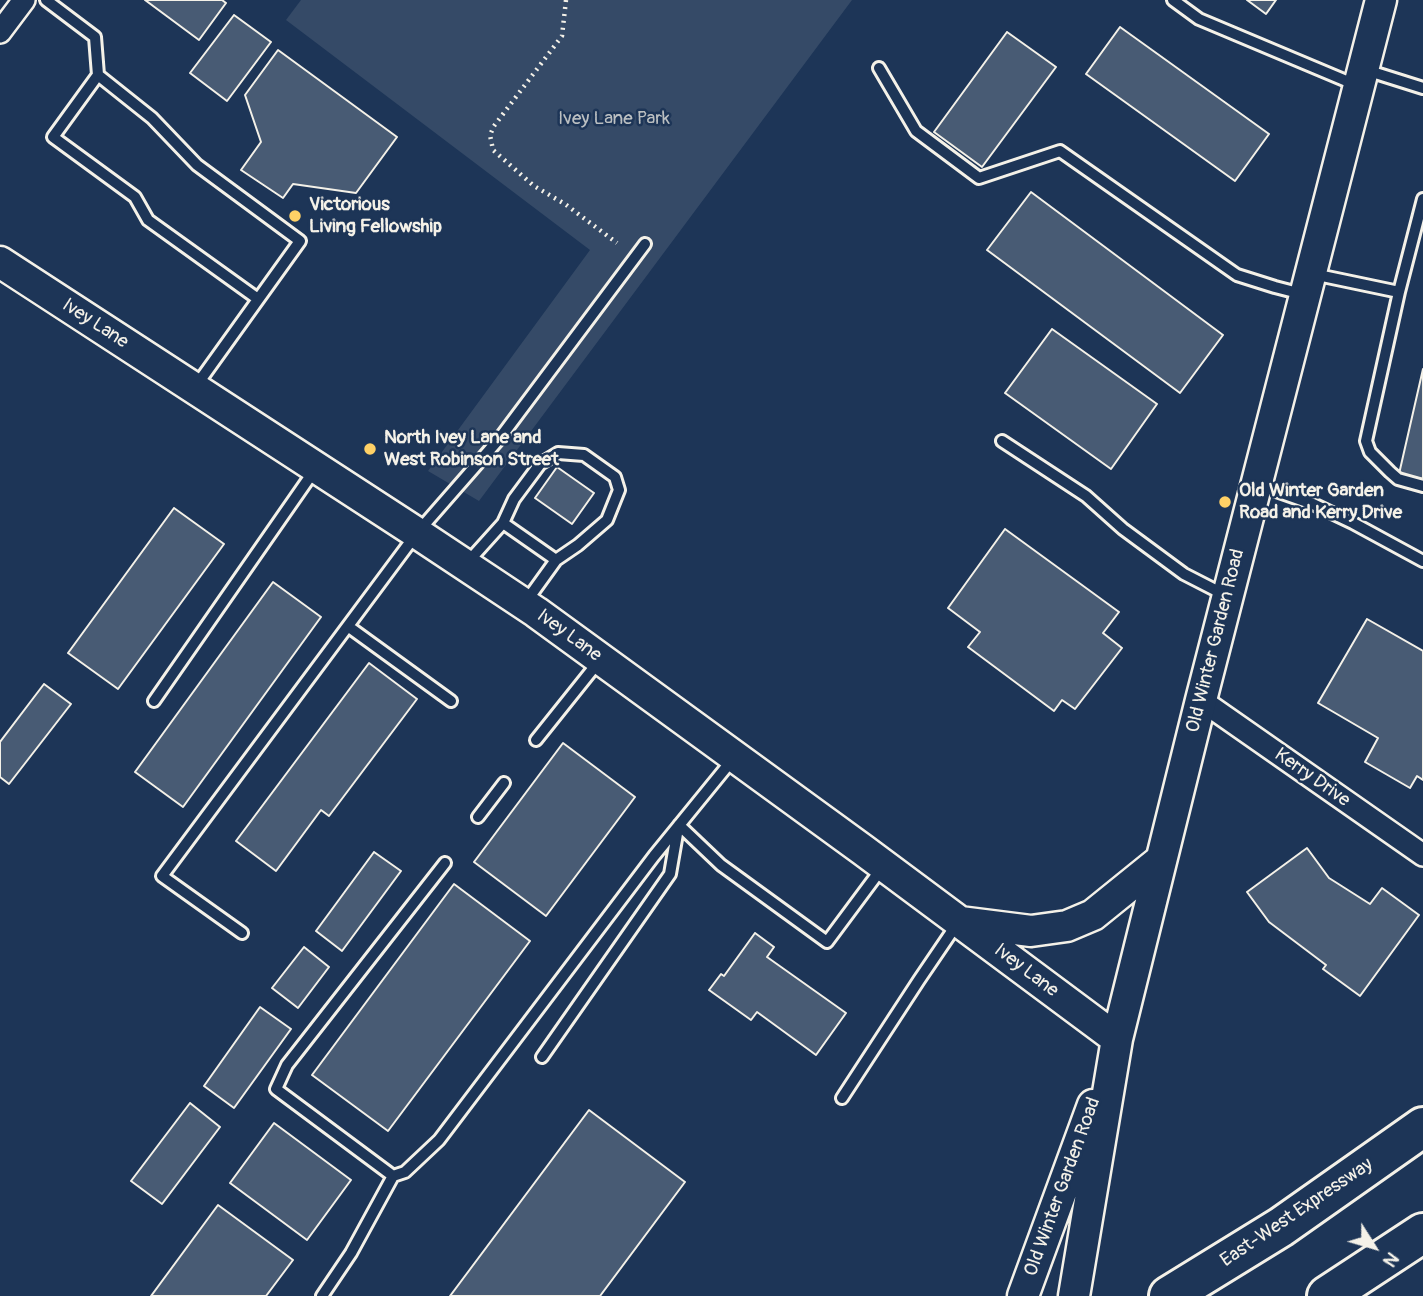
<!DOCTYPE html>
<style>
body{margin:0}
#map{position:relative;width:1423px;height:1296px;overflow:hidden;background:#1d3557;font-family:Pangolin,sans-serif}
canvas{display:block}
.north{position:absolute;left:1339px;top:1212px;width:70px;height:70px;-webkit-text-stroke:5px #1d3557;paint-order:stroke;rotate:127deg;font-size:19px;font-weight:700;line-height:28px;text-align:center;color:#f4f1e8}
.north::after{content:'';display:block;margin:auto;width:24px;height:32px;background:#f4f1e8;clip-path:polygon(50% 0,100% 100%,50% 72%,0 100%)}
</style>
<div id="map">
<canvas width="1423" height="1296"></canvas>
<div class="north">N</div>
</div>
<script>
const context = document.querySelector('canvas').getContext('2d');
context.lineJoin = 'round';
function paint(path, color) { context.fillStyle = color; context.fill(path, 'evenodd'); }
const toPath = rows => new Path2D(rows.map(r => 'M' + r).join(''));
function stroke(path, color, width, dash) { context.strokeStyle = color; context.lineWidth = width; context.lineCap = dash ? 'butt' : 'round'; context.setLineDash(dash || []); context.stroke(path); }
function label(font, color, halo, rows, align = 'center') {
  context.font = font + ' Pangolin,sans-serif'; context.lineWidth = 5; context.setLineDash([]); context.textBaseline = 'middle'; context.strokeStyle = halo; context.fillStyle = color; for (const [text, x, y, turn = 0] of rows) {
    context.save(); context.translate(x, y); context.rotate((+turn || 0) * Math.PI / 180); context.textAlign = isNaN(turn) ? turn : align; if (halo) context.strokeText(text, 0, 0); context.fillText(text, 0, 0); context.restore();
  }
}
paint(toPath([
 [301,0,852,0,479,501,428,471,590,250,286,20]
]), '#354a67');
const building = toPath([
 [145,0,222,0,226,3,199,40,145,0],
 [1247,0,1276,0,1266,14,1247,0],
 [234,15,271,42,227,101,190,73,234,15],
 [1120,27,1269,134,1235,181,1086,74,1120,27],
 [1007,32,1056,67,982,167,934,132,1007,32],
 [278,50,397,137,356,193,293,184,283,198,241,170,261,142,245,95,278,50],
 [1031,192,1223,335,1180,393,987,250,1031,192],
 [1052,329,1157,404,1111,469,1005,393,1052,329],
 [1423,369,1423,479,1399,474,1423,369],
 [557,467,594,493,572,524,535,498,557,467],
 [174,508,224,544,118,689,68,653,174,508],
 [1005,529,1119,612,1103,633,1122,648,1075,709,1062,700,1054,711,968,647,980,632,948,608,1005,529],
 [273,582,321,617,183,807,135,772,273,582],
 [1367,619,1423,651,1423,780,1417,776,1410,788,1365,762,1378,738,1318,703,1367,619],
 [369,663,417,699,329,816,321,810,276,871,236,841,369,663],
 [44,684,71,704,9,784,0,777,0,742,44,684],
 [563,743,635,797,546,916,474,862,563,743],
 [1307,848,1329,878,1370,904,1382,888,1419,915,1360,996,1323,969,1326,965,1269,922,1247,892,1307,848],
 [374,852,401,871,342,951,316,931,374,852],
 [454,884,530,941,388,1131,312,1075,454,884],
 [755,933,774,947,767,957,846,1013,816,1055,757,1012,751,1020,709,990,721,974,724,976,755,933],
 [304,947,329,967,298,1008,272,988,304,947],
 [260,1007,291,1029,234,1108,204,1086,260,1007],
 [190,1103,220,1127,162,1204,131,1181,190,1103],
 [589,1110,685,1182,600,1296,450,1296,589,1110],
 [274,1123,351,1180,307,1240,230,1183,274,1123],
 [218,1205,293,1260,266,1296,151,1296,218,1205]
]);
paint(building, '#485b74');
stroke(building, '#f4f1e8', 2);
const lane = toPath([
 [46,0,95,37,98,75,152,118,197,165,300,241,196,386],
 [1173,0,1199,19,1356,85],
 [879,68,916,131,979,178,1060,151,1237,275,1275,287,1302,294],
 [1366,70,1423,88],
 [98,75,53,137,135,197,148,220,258,299],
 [1423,199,1399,292,1366,441,1370,452,1390,472,1398,479,1423,486],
 [1313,274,1399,292],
 [1002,441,1086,496,1123,529,1184,574,1225,595],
 [1259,485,1313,504,1353,523,1423,561],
 [503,523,556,560],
 [467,563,503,523,514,499,540,464,558,453,584,455,615,477,619,490,607,520,578,545,556,560,525,603],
 [349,627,451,701],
 [154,701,316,468],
 [536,740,600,660],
 [478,817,504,783],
 [679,825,721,865,827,942,882,868],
 [445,863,287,1065,276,1089,393,1176,405,1172,439,1140,654,856,733,759],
 [242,933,162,876,417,533,500,438,645,244],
 [542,1057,670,874,678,828],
 [842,1098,919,980,957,924],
 [322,1296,351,1253,393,1176]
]);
const street = toPath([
 [0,32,24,0],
 [1201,700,1423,855]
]);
const secondary = toPath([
 [0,262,417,533,536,612,863,850,1117,1039],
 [960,922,1031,931,1067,926,1093,915,1161,860],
 [1023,1296,1093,1105],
 [1074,1296,1117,1039,1201,700,1381,0]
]);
const highway = toPath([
 [1169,1296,1281,1227,1423,1127],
 [1327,1296,1423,1233]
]);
stroke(lane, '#f4f1e8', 16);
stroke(street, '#f4f1e8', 26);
stroke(secondary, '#f4f1e8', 35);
stroke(highway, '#f4f1e8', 44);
stroke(toPath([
 [566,0,562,36,494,126,490,135,493,150,534,186,565,204,617,243]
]), '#f4f1e8', 4.5, [2, 5]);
stroke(lane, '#1d3557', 10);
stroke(street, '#1d3557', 21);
stroke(secondary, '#1d3557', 30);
stroke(highway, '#1d3557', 38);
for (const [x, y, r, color] of [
 [295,216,7,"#ffd166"],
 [370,449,7,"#ffd166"],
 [1225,502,7,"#ffd166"]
]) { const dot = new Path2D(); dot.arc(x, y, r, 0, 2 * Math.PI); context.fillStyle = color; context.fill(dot); stroke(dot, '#1d3557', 2.5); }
label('19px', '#bbbfc1', '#1d3557', [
 ["Ivey Lane Park",614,119]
]);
label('bold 19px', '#f4f1e8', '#1d3557', [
 ["Victorious",309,205],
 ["Living Fellowship",309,227],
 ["North Ivey Lane and",384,438],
 ["West Robinson Street",384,460],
 ["Old Winter Garden",1239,491],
 ["Road and Kerry Drive",1239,513]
], 'left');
label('19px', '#f4f1e8', '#1d3557', [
 ["Ivey Lane",95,324,33],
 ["Ivey Lane",569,636,36],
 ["Old Winter Garden Road",1216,641,-76],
 ["Kerry Drive",1312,778,35],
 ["Ivey Lane",1026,971,37],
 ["Old Winter Garden Road",1063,1187,-70],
 ["East-West Expressway",1297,1213,-34]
]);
</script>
